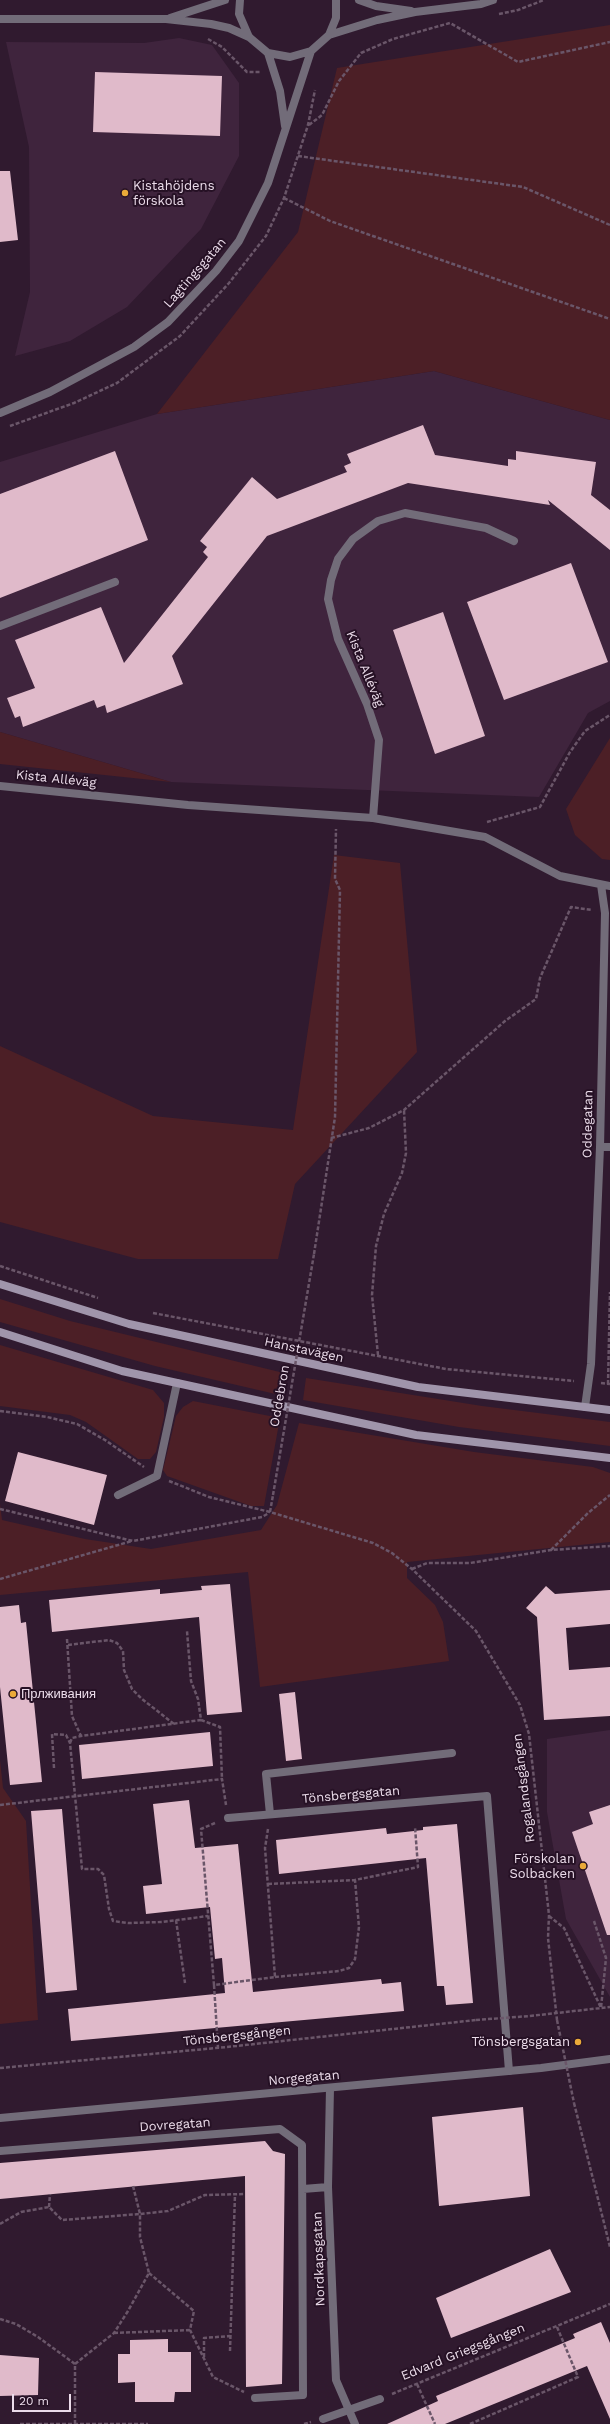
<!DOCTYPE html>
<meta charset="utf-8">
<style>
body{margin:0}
#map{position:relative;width:610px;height:2424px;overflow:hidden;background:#301a2f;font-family:"Work Sans",sans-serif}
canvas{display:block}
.scale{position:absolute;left:12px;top:2394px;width:59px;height:18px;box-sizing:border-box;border:2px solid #ebdcea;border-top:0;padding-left:5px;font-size:12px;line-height:14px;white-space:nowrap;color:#ebdcea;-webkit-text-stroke:3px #261125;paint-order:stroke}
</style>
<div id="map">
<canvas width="610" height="2424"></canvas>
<div class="scale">20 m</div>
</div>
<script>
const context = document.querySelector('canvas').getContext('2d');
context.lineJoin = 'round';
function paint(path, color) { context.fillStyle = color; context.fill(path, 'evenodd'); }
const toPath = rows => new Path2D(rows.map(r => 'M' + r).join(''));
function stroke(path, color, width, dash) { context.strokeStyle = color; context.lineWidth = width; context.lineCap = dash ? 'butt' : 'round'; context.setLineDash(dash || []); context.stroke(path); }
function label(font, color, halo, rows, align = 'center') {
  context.font = font + ' "Work Sans",sans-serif'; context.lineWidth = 4; context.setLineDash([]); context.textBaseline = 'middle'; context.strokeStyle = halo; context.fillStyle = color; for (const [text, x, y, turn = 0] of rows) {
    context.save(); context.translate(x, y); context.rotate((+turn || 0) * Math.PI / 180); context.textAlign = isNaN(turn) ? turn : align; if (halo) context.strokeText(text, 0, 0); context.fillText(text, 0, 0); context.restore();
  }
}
paint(toPath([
 [179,38,212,45,239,83,239,156,201,229,127,307,70,341,15,356,30,292,29,147,6,42,144,43],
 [434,371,610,420,610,701,588,713,539,797,171,782,0,732,0,462,157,414],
 [610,1730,610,1997,566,1919,547,1812,547,1739]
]), '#3f243d');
paint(toPath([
 [610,25,610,420,434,371,157,414,298,232,337,68],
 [0,732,171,782,0,764],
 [610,738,610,860,602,859,575,835,566,809],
 [334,855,400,863,417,1052,295,1184,278,1259,138,1259,0,1222,0,1046,153,1116,293,1130],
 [0,1299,70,1321,288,1374,284,1396,155,1366,0,1322],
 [0,1345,153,1390,164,1403,164,1417,156,1452,150,1459,138,1459,86,1422,70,1415,0,1406],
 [306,1378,482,1406,610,1422,610,1446,459,1427,303,1400],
 [193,1401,280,1418,264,1506,251,1506,167,1476,163,1470,176,1416,183,1407],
 [299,1423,474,1452,593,1467,610,1473,610,1542,407,1562,407,1578,435,1605,443,1622,449,1661,260,1687,248,1572,0,1595,0,1504,2,1520,85,1539,151,1549,261,1530,277,1505],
 [0,1760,3,1788,26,1821,38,2020,0,2024]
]), '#4c1f26');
paint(toPath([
 [95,72,222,76,220,136,93,132],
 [0,171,10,171,18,240,0,242],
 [423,425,435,455,508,466,508,459,516,460,516,451,596,462,591,495,610,510,610,550,548,500,550,505,408,483,267,536,172,656,183,684,107,713,105,705,97,708,94,700,23,727,20,716,15,718,7,698,35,688,15,640,101,607,124,663,208,557,203,552,207,547,200,541,252,477,277,499,347,472,344,466,351,463,347,454],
 [115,451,148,540,0,598,0,494],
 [571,563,608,662,504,700,467,602],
 [443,612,485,736,435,754,393,630],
 [18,1452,107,1475,94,1525,5,1501],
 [230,1584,242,1712,207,1715,199,1617,52,1632,49,1600,160,1589,160,1594,202,1590,201,1586],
 [546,1586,555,1594,610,1590,610,1624,566,1628,569,1670,610,1667,610,1716,544,1720,537,1617,526,1608],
 [19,1605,21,1623,26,1622,42,1782,10,1785,0,1687,0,1607],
 [295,1692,302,1759,286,1761,279,1694],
 [210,1732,213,1766,82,1779,79,1745],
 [189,1800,195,1848,238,1844,253,1992,381,1979,382,1984,401,1982,404,2011,71,2041,68,2009,225,1993,222,1958,215,1959,210,1907,146,1914,143,1886,162,1884,153,1804],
 [610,1805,610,1935,607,1935,572,1832,593,1824,589,1812],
 [62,1809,77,1990,46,1993,31,1811],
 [457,1824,473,2003,446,2005,444,1986,437,1986,426,1858,279,1874,276,1840,386,1828,387,1834,423,1830,423,1827],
 [523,2107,530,2196,439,2206,432,2117],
 [265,2141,273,2151,285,2154,282,2384,246,2387,245,2176,0,2199,0,2163],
 [550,2249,571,2292,451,2338,436,2298],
 [601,2322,610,2343,610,2419,587,2366,445,2424,387,2424,438,2401,436,2396,575,2338,573,2334],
 [168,2339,168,2352,191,2352,191,2392,175,2392,174,2402,135,2402,135,2382,118,2383,118,2354,130,2354,130,2340],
 [0,2355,39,2358,38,2395,0,2396]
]), '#e0baca');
stroke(toPath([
 [499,14,518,10,544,0],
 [208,39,222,47,247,72,260,72],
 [309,125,322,115,339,81,361,53,393,39,450,23,518,62,610,42],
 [298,156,523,187,610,225],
 [284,198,330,221,610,319],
 [10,426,74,403,117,383,180,336,229,283,266,236,284,198,308,125,315,90],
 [487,822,540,807,570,752,585,731,610,715],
 [331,1138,369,1128,404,1110,505,1021,536,999,540,978,571,907,592,910],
 [314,1254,335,1117,340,890,335,879,336,829],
 [0,1266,98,1298],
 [153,1313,446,1369,574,1381],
 [378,1355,372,1295,376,1246,384,1214,402,1173,406,1153,404,1110],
 [601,1383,610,1384],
 [608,1384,610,1292],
 [0,1411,47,1417,77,1424,105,1440,144,1467],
 [169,1481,209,1497,270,1512,373,1543,392,1553,412,1569,476,1631,520,1705,529,1734,549,1915,548,1938,557,2020],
 [0,1509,133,1541,262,1517,269,1513],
 [270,1512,273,1495],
 [551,1550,588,1513,610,1495],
 [412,1569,427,1563,470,1563,551,1550,610,1546],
 [0,1579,132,1541],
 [67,1639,72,1716,81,1736],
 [68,1645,109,1640,117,1643,123,1651,124,1670,132,1689,142,1699,174,1724],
 [201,1720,220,1727,222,1779],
 [70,1743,72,1738,81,1736,201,1720,198,1699,191,1681,187,1631],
 [54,1768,52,1734,66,1735,70,1743,82,1869,98,1869,104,1875,109,1909,113,1921,128,1923,162,1922,208,1916],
 [0,1805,222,1779,226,1805],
 [215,1823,201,1829,214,1985,275,1977,265,1848,268,1829],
 [268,1884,355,1880],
 [549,1916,564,1928,601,2008],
 [176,1920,185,1983],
 [594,1921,606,1958,601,2008],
 [275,1977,339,1971,349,1968,355,1959,359,1927,355,1880,418,1867,415,1827],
 [214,1985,218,2048],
 [530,2016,610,2007],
 [0,2068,227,2047,476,2020],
 [574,2103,610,2247],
 [49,2207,50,2194],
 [0,2224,21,2212,49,2207,62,2220,140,2214,133,2186],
 [149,2273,194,2311,190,2330,213,2377,244,2392],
 [0,2319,16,2324,38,2337,75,2364,75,2424],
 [114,2333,190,2330],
 [230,2351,235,2194],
 [204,2357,204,2338,230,2336],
 [75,2364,114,2333,128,2311,149,2273,140,2237,140,2214,168,2211,205,2195,244,2194],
 [417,2384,435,2424],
 [392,2394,610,2304],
 [20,2424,148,2424],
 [304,2424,311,2422],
 [470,2424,578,2377,557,2327]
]), '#6a5669', 2.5, [4, 2]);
stroke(toPath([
 [0,626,115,582],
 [373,818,379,740,367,704,338,639,328,599,331,580,338,559,353,539,378,521,405,513,486,528,514,541],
 [118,1495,157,1476,177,1383],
 [270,1814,266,1774,452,1753]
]), '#726c79', 8);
stroke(toPath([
 [0,19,166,19],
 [0,786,188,805,373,818,485,837,560,876,610,886],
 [600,1147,610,1147],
 [585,1407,591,1364,600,1147,605,913,601,885],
 [228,1818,487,1796,509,2071],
 [330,2088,328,2187,336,2380,355,2424],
 [0,2151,280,2129,302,2145,303,2395,255,2398],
 [303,2189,328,2187]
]), '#726c79', 8);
stroke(toPath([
 [240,0,239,14,249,37,268,53,290,57,311,51,329,35,336,18,336,0],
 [359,0,376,6,411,11],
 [170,18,225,0],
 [166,19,211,24,229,28,249,37],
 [329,35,377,20,415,12,481,4,493,0],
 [268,53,280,91,285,126],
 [0,413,50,392,134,347,168,322,216,271,239,241,268,183,311,51],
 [0,2118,541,2068,610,2059]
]), '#726c79', 8);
stroke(toPath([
 [0,1284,129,1324,418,1387,610,1410],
 [0,1332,122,1371,416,1435,610,1458]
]), '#a095ab', 8);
stroke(toPath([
 [273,1495,314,1254],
 [476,2020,530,2016],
 [557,2020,574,2103]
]), '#6a5669', 2.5, [4, 2]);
stroke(toPath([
 [323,2419,380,2399]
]), '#726c79', 8);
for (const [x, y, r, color] of [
 [125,193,4,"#eaaa39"],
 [13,1694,4,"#eaaa39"],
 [583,1866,4,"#eaaa39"],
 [578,2042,4,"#eaaa39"]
]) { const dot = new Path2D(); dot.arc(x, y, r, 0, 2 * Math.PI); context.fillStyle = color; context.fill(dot); stroke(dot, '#261125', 1.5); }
label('13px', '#ebdcea', '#261125', [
 ["Kistahöjdens",133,186],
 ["förskola",133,201],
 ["Прлживания",21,1694],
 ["Förskolan",575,1859,"right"],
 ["Solbacken",575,1874,"right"],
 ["Tönsbergsgatan",570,2042,"right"]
], 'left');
label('13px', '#ebdcea', '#261125', [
 ["Lagtingsgatan",195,273,-49],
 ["Kista Alléväg",365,669,68],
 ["Kista Alléväg",56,779,6],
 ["Oddegatan",588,1124,-89],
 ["Hanstavägen",304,1350,12],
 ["Oddebron",280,1396,-80],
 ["Rogalandsgången",524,1788,-97],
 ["Tönsbergsgatan",351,1795,-5],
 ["Tönsbergsgången",237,2036,-6],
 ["Norgegatan",304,2078,-5],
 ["Dovregatan",175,2125,-4],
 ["Nordkapsgatan",319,2259,-92],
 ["Edvard Griegsgången",463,2352,-22]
]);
</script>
